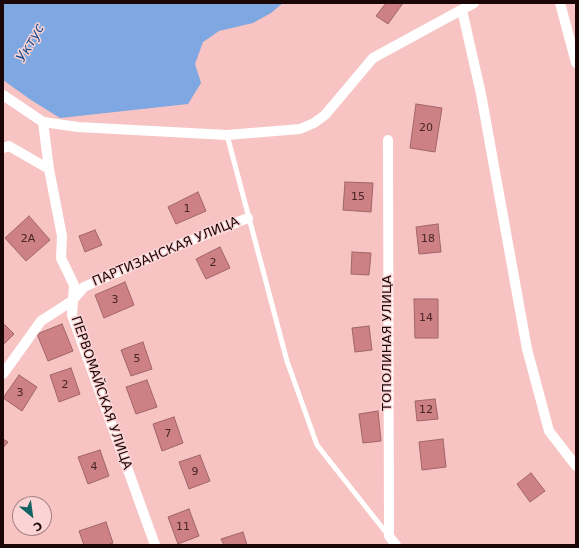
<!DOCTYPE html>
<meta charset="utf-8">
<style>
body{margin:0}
#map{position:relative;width:579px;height:548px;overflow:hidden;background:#f7c3c3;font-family:"DejaVu Sans",sans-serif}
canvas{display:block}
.frame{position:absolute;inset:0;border:4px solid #1a0607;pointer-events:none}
.north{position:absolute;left:12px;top:496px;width:40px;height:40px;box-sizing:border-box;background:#fcd3d4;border:1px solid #a28182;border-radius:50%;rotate:151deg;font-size:11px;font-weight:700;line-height:16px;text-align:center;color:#1a0607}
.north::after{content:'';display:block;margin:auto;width:14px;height:18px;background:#136365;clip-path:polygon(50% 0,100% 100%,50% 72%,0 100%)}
</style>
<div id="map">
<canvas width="579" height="548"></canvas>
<div class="frame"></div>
<div class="north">С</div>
</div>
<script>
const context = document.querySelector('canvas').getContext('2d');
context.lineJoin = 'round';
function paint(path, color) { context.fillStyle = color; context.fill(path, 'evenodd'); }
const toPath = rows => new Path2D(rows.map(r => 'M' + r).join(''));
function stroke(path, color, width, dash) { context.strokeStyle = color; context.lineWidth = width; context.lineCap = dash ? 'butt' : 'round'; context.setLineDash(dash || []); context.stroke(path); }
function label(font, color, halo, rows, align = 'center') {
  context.font = font + ' "DejaVu Sans",sans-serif'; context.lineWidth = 3; context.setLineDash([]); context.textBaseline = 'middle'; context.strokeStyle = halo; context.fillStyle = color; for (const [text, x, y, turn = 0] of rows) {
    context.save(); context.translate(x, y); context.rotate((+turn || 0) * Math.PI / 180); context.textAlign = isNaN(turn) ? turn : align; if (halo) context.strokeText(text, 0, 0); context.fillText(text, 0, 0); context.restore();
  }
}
paint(toPath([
 [3,3,283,3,271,13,253,23,219,31,203,42,195,64,201,83,188,104,60,118,31,100,3,80]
]), '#7fa7e1');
const building = toPath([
 [386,3,403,3,388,24,376,16,386,3],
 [416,104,442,108,435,152,410,148,416,104],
 [345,182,373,183,371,212,343,210,345,182],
 [198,192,206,211,176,224,168,207,198,192],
 [29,216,50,240,26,261,5,238,29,216],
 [438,224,441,252,419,254,416,227,438,224],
 [95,230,102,245,85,252,79,236,95,230],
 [220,247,230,268,206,279,196,259,220,247],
 [352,252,371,253,369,275,351,274,352,252],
 [125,282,134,305,104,318,95,295,125,282],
 [414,299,438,299,438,338,415,338,414,299],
 [3,323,14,334,3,345,3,323],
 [62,324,73,351,48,361,37,334,62,324],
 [369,326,372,350,355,352,352,328,369,326],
 [143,342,152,369,131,376,121,350,143,342],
 [71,368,80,394,59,402,50,375,71,368],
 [19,375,37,387,22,411,3,398,19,375],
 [147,380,157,407,136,414,126,387,147,380],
 [435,399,438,419,417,421,415,401,435,399],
 [378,411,381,441,363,443,359,414,378,411],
 [174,417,183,443,162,451,153,424,174,417],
 [3,439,8,442,3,448,3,439],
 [443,439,446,467,422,470,419,442,443,439],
 [100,450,109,476,88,484,78,457,100,450],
 [200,455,210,481,189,489,179,462,200,455],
 [531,473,545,491,530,502,517,484,531,473],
 [189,509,199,536,178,544,168,517,189,509],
 [106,522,113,543,107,545,84,545,79,531,106,522],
 [243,532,247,545,224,545,221,539,243,532]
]);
paint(building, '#ce8184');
stroke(building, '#9f6567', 1);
stroke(toPath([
 [227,135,287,361,317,445,388,535]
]), '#fff', 5);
stroke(toPath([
 [560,3,576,63],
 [462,10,481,94,527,349,549,431,576,466],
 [3,95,43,122,78,127,227,135,300,129,314,123,325,115,373,58,474,3],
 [43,122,49,169,62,236,61,258,74,285,72,315,155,545],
 [388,140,389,536,396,545],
 [3,148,9,146,49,169],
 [3,374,41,321,72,301,84,287,174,247,248,218]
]), '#fff', 10);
label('11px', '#472526', null, [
 ["20",426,128],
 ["15",358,197],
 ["1",187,209],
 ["2А",28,239],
 ["18",428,239],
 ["2",213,263],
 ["3",115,300],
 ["14",426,318],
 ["5",137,359],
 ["2",65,385],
 ["3",20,393],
 ["12",426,410],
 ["7",168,434],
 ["4",94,467],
 ["9",195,472],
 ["11",183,527]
]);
label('13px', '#1a0607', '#fcd3d4', [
 ["ПАРТИЗАНСКАЯ УЛИЦА",166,252,-23],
 ["ТОПОЛИНАЯ УЛИЦА",388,343,-90],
 ["ПЕРВОМАЙСКАЯ УЛИЦА",101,393,71]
]);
label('italic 14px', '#1a4c90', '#fcd3d4', [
 ["Уктус",31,43,-60]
]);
</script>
